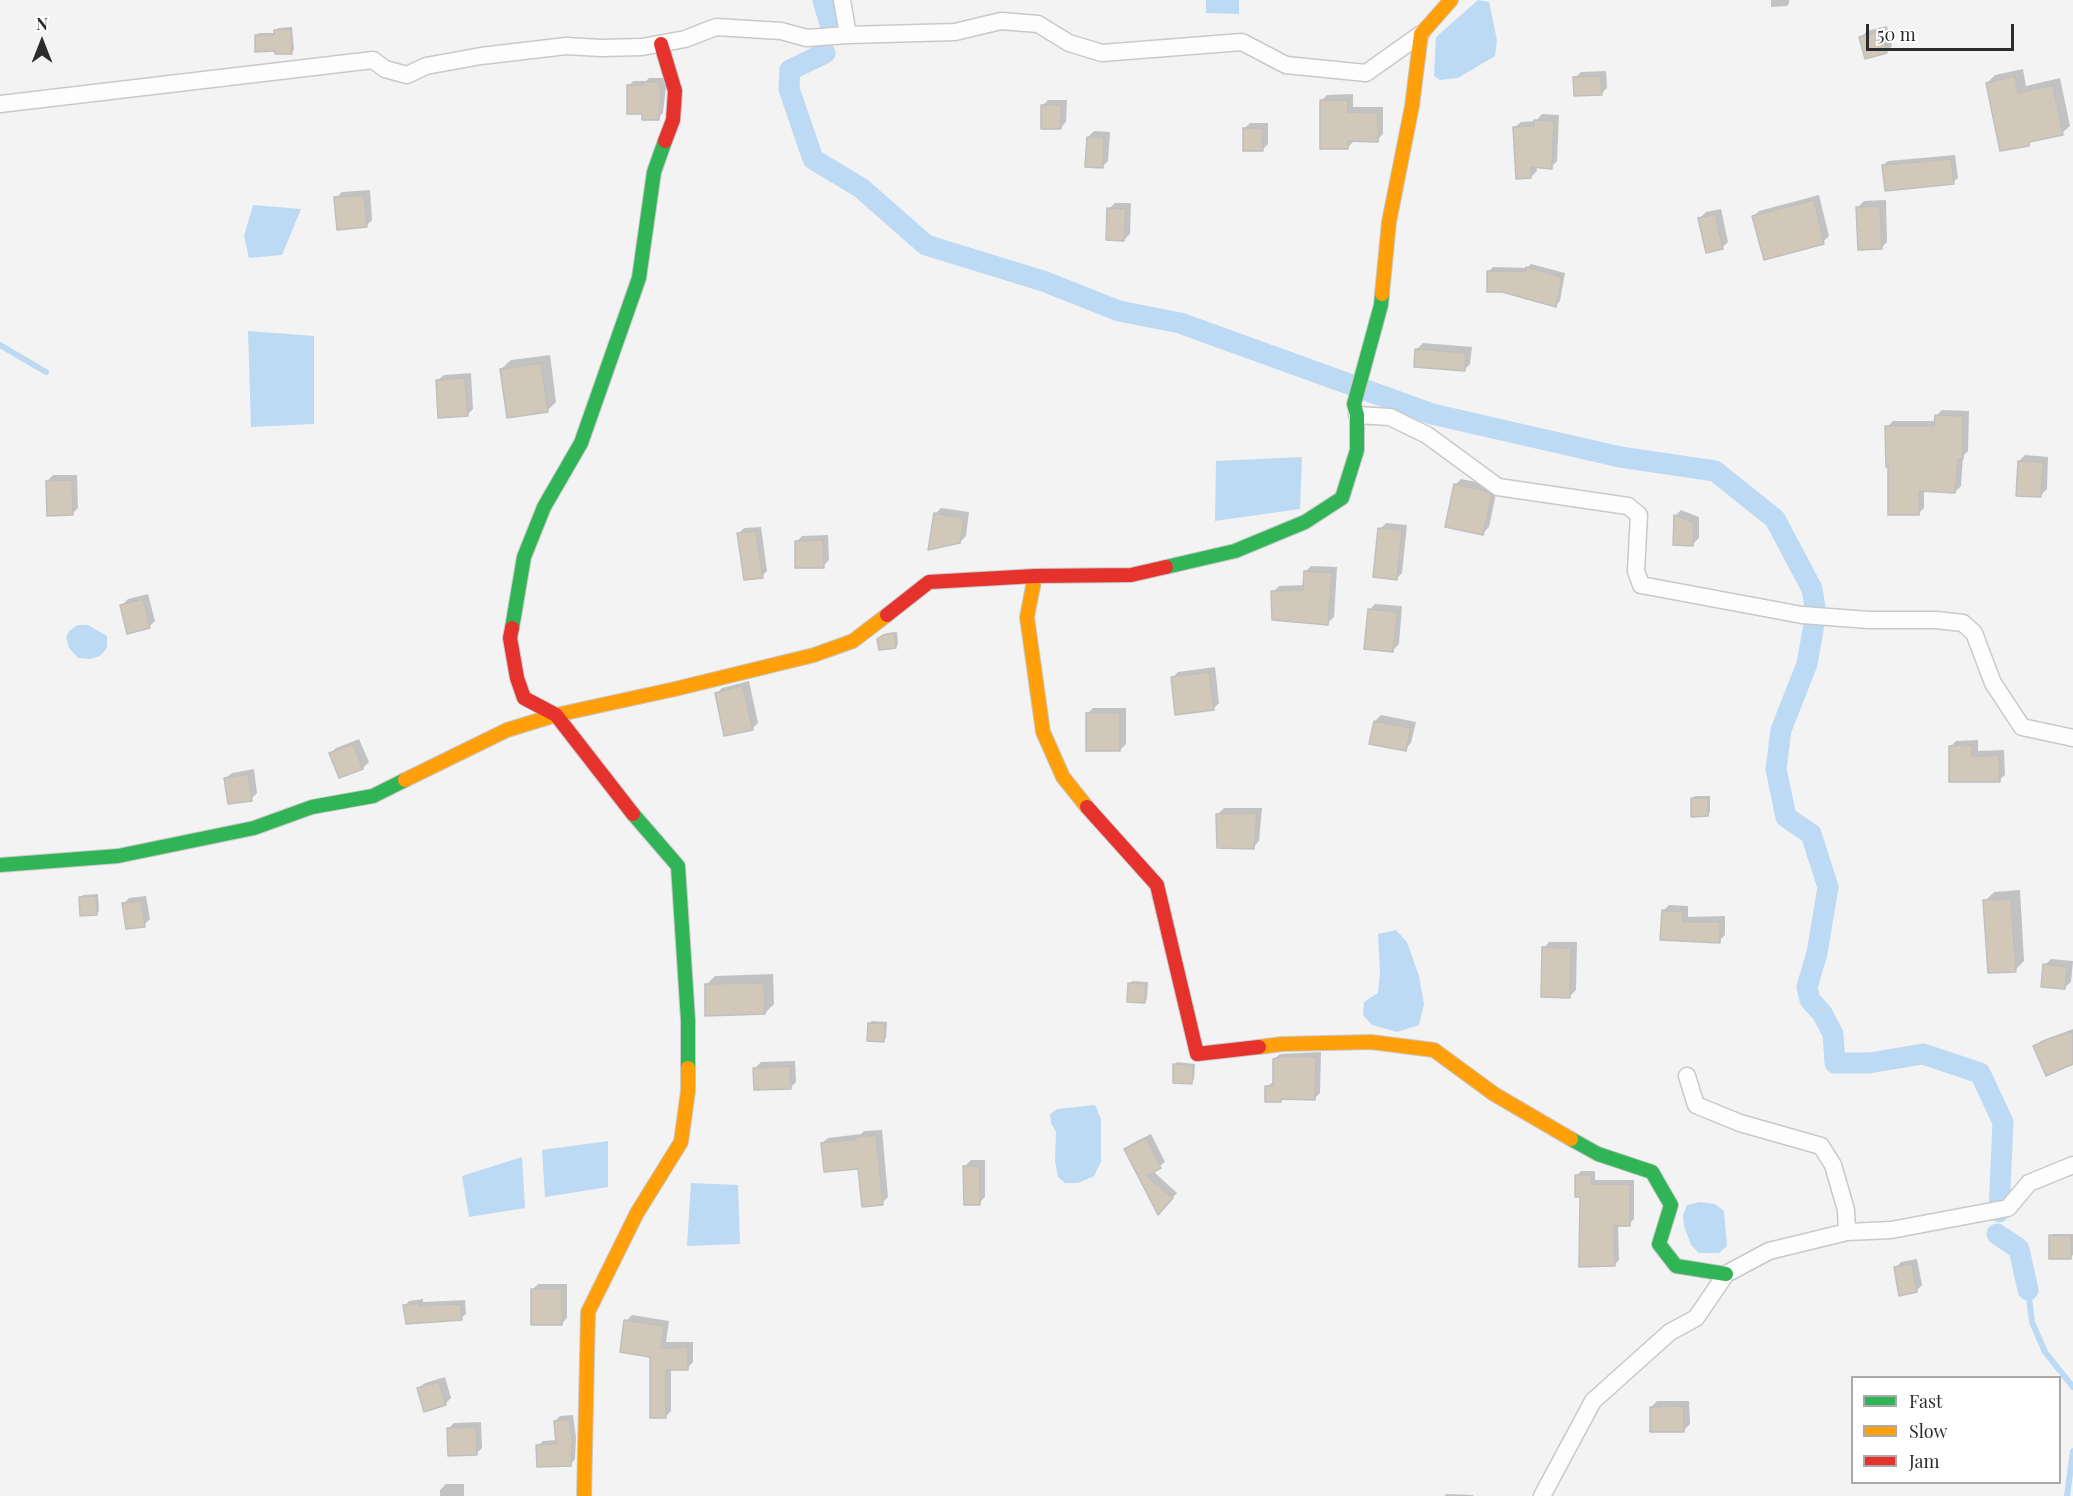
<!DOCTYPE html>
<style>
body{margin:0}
#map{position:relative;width:2073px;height:1496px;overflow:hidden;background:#f3f3f3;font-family:"Playfair Display",serif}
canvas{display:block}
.legend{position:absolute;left:1851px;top:1376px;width:210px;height:108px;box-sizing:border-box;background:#fff;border:2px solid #aaaaab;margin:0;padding:8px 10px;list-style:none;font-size:18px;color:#2b2b2c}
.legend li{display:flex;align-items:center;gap:12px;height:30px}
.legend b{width:30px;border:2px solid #aaaaab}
.north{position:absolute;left:12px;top:12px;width:60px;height:60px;-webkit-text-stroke:4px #fff;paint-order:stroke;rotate:0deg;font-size:16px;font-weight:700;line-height:24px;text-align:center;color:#2b2b2c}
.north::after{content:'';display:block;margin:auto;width:21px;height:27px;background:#2b2b2c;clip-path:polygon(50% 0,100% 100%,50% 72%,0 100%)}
.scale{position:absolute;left:1866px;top:24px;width:148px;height:27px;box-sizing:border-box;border:3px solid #2b2b2c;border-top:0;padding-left:8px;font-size:18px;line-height:21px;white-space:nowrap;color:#2b2b2c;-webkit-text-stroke:4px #fff;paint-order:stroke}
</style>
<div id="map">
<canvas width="2073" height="1496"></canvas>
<ul class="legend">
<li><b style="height:8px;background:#30b455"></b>Fast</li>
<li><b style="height:8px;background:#ff9f0a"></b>Slow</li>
<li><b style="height:8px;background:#e5322d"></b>Jam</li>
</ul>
<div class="north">N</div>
<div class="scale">50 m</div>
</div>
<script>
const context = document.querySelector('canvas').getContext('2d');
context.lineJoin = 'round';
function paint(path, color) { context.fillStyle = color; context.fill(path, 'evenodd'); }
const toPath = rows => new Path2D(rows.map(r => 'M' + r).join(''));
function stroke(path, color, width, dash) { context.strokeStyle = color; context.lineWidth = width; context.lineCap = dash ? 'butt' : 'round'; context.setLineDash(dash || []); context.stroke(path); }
paint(toPath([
 [1206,0,1239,0,1239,14,1206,13],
 [1478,0,1489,2,1497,40,1495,56,1458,78,1440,80,1434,76,1436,37],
 [253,205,301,209,282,255,249,258,244,236],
 [248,331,314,336,314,424,251,427],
 [1302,457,1300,509,1215,521,1216,461],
 [78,625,88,625,107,636,107,648,100,656,90,659,78,658,69,648,66,637,69,631],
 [1396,930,1407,942,1419,976,1424,1004,1419,1025,1397,1032,1372,1025,1363,1015,1364,1002,1378,993,1380,971,1378,934],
 [1095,1105,1101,1119,1101,1162,1094,1176,1078,1183,1065,1183,1058,1177,1055,1161,1056,1132,1051,1123,1050,1114,1057,1109],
 [608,1141,608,1187,545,1197,542,1150],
 [522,1157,525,1208,469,1217,462,1176],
 [691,1183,738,1185,740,1244,687,1246],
 [1700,1202,1715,1204,1724,1211,1727,1246,1719,1253,1699,1253,1691,1245,1684,1226,1683,1215,1687,1205]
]), '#bddaf4');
paint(toPath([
 [1771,0,1789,0,1789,3,1787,6,1771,7],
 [1887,26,1892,46,1886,52,1861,37,1867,31],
 [292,27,294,50,291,52,276,50,256,36,259,33,275,33,278,28],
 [2023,69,2026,86,2060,78,2070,126,2062,133,2033,139,2029,144,1987,83,1995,75],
 [1606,71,1607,88,1601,94,1575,78,1581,72],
 [649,78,663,78,666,87,663,113,658,118,644,112,629,86,633,81,646,81],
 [1353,94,1353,107,1383,107,1383,134,1377,140,1354,141,1348,147,1321,101,1327,95],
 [1048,100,1067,100,1066,122,1060,128,1043,105],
 [1542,114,1559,115,1557,161,1551,167,1536,166,1537,171,1531,177,1515,127,1521,122,1536,121],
 [1250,123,1268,123,1268,144,1262,150,1244,129],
 [1094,131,1110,132,1108,161,1102,167,1088,137],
 [1955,155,1958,178,1953,182,1883,165,1888,161],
 [370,190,372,220,366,226,336,198,342,192],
 [1819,195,1829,236,1823,242,1753,217,1759,211],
 [1886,200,1887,242,1881,248,1858,207,1864,201],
 [1115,203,1131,203,1130,234,1124,240,1109,209],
 [1721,209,1728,242,1722,248,1700,218,1706,212],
 [1531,264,1565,273,1560,301,1556,305,1489,271,1493,267,1527,268],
 [1423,343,1472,347,1470,364,1464,370,1417,349],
 [550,355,556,402,547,411,501,369,511,360],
 [471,373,473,409,467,415,438,380,444,375],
 [1942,410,1969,411,1968,451,1963,456,1961,486,1955,492,1924,490,1924,508,1918,514,1889,465,1887,427,1893,421,1936,421,1936,416],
 [2025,455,2048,457,2047,489,2041,495,2019,461],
 [53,475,77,475,78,508,72,514,47,481],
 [1461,479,1491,485,1497,489,1489,527,1483,533,1455,485],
 [941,508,969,512,966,536,960,542,935,514],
 [1681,510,1699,517,1699,538,1693,544,1675,516],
 [1386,523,1407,525,1402,573,1396,579,1380,529],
 [761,527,767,571,762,576,739,533,744,528],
 [828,535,829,560,823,566,796,542,802,536],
 [1311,566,1337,567,1334,617,1328,623,1273,592,1279,586,1304,585,1305,572],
 [148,594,155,621,149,627,122,605,128,599],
 [1375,604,1402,606,1399,644,1393,650,1369,610],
 [897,632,898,644,896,647,882,637,887,633],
 [1215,667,1219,703,1213,709,1172,678,1178,672],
 [749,681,758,723,752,729,716,694,722,688],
 [1093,708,1126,708,1126,744,1120,750,1087,714],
 [1381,715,1416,722,1411,743,1405,749,1375,721],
 [359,739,369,762,363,768,340,776,331,753,336,748],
 [1978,740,1978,751,2004,750,2005,775,1999,780,1950,747,1956,741],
 [254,769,257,793,251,799,226,778,232,773],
 [1695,796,1710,796,1710,812,1707,815,1693,799],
 [1224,808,1262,808,1259,841,1253,847,1218,814],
 [2020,890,2024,961,2015,970,1985,901,1994,892],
 [98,894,99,911,97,913,80,898,83,895],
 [146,896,150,919,144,925,123,904,129,898],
 [1669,905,1688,906,1688,917,1725,916,1725,935,1719,941,1662,938,1663,911],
 [1549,942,1577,942,1576,990,1570,996,1544,948],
 [2051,959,2073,961,2071,982,2065,987,2045,965],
 [773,974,774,1004,765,1013,706,985,715,976],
 [1132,981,1148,982,1147,999,1144,1001,1130,984],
 [872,1021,887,1022,886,1038,883,1041,870,1023],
 [2073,1029,2073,1065,2068,1067,2035,1047,2041,1041],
 [1321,1052,1320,1093,1314,1099,1284,1097,1281,1100,1267,1086,1275,1081,1274,1059,1280,1054],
 [795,1061,796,1082,790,1088,755,1068,761,1062],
 [1177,1062,1195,1064,1194,1080,1191,1082,1174,1065],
 [882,1130,888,1197,882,1203,859,1168,822,1143,828,1138,861,1134,864,1131],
 [1151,1134,1165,1162,1153,1171,1177,1193,1159,1212,1126,1149,1131,1144],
 [971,1160,985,1160,985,1197,979,1203,965,1166],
 [1581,1171,1595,1171,1595,1180,1634,1180,1634,1219,1629,1224,1618,1224,1619,1260,1614,1265,1576,1176],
 [2053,1234,2073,1234,2073,1255,2070,1257,2051,1236],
 [1917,1259,1922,1285,1916,1291,1895,1268,1901,1262],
 [538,1284,567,1284,567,1318,561,1324,532,1290],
 [423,1299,423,1302,465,1300,466,1314,461,1318,405,1306,409,1301],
 [632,1315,669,1321,666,1342,693,1342,693,1362,687,1368,671,1368,671,1411,665,1417,652,1355,626,1321],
 [445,1377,451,1398,445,1404,419,1388,425,1383],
 [1657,1401,1689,1401,1690,1424,1684,1430,1651,1407],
 [573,1415,576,1437,575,1459,571,1464,538,1446,543,1441,557,1440,555,1421,560,1416],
 [481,1422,482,1448,476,1454,448,1429,454,1423],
 [446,1484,464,1484,464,1496,440,1496,440,1490],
 [1446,1494,1473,1495,1473,1496,1445,1496]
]), '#0003');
stroke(toPath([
 [0,345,46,372],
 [2028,1290,2032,1322,2045,1352,2073,1387],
 [2067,1496,2073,1451]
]), '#bddaf4', 6);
stroke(toPath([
 [823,0,829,21],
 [825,53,790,70,789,89,813,159,861,188,926,245,1043,281,1119,311,1180,323,1432,414,1620,457,1715,471,1775,519,1812,589,1816,613,1807,664,1781,730,1776,769,1786,817,1811,834,1828,887,1817,953,1807,987,1810,1000,1822,1013,1833,1034,1835,1063,1869,1063,1923,1054,1980,1073,2003,1122,1999,1212],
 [1997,1234,2019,1249,2028,1290]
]), '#bddaf4', 21);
const building = toPath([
 [291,29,292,54,275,54,275,51,255,52,255,35,274,35,274,30,291,29],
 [1882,31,1887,53,1865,59,1859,37,1882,31],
 [1601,76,1602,95,1574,96,1573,77,1601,76],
 [2015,76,2018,93,2053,85,2063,135,2029,142,2029,146,2000,151,1986,83,2015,76],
 [643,82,658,82,661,93,659,120,642,120,642,114,627,114,627,85,643,85,643,82],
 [1320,100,1348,100,1348,112,1378,113,1378,142,1348,141,1348,149,1320,149,1320,100],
 [1041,105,1061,105,1061,129,1041,129,1041,105],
 [1534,120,1554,121,1552,169,1531,167,1531,178,1516,179,1513,127,1534,126,1534,120],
 [1243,128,1262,128,1263,151,1243,151,1243,128],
 [1087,137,1104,138,1103,168,1085,167,1087,137],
 [1951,159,1954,184,1885,191,1882,165,1951,159],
 [364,195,367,227,337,230,334,197,364,195],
 [1814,200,1824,244,1764,260,1752,216,1814,200],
 [1880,206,1882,249,1858,250,1856,207,1880,206],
 [1107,208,1126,209,1124,241,1106,240,1107,208],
 [1715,214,1723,249,1706,253,1698,218,1715,214],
 [1526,267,1562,277,1556,307,1502,292,1487,292,1487,271,1525,271,1526,267],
 [1415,349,1466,353,1465,371,1414,367,1415,349],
 [541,363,548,412,507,418,500,369,541,363],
 [465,378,468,416,438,418,436,380,465,378],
 [1935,415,1963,416,1963,459,1958,459,1955,493,1919,491,1919,515,1888,515,1888,466,1886,467,1885,426,1934,426,1935,415],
 [2018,461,2043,462,2041,497,2016,496,2018,461],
 [72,480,73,515,47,516,46,481,72,480],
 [1454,484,1485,491,1492,495,1483,535,1445,527,1454,484],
 [934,513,964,518,960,543,928,550,934,513],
 [1674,515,1694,522,1693,546,1673,545,1674,515],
 [1378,528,1402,530,1397,580,1373,577,1378,528],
 [756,531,763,578,744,580,737,533,756,531],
 [823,540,824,568,795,568,795,541,823,540],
 [1304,571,1332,573,1328,625,1272,620,1271,591,1303,590,1304,571],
 [143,599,150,628,127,634,120,605,143,599],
 [1368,609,1397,612,1393,652,1364,649,1368,609],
 [894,633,896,648,879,650,877,639,883,635,894,633],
 [1209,672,1214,710,1175,715,1171,677,1209,672],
 [743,686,753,730,724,736,715,693,743,686],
 [1086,713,1120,713,1120,751,1086,751,1086,713],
 [1374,721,1411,728,1406,751,1369,744,1374,721],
 [353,744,363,769,339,778,329,753,353,744],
 [1972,745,1972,756,1999,755,2000,782,1949,782,1949,746,1972,745],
 [248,774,252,801,228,804,224,778,248,774],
 [1691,798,1708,798,1708,816,1691,817,1691,798],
 [1257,813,1254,849,1217,848,1216,814,1257,813],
 [96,896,97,915,80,916,79,897,96,896],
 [2011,899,2016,972,1988,973,1983,900,2011,899],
 [141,901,145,927,126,929,122,903,141,901],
 [1662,910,1683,912,1683,922,1720,922,1720,943,1660,940,1662,910],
 [1542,947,1571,948,1570,998,1541,997,1542,947],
 [2043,964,2067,967,2065,989,2041,987,2043,964],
 [764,983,765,1014,705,1016,705,984,764,983],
 [1128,983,1146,984,1145,1003,1127,1002,1128,983],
 [868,1023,885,1024,884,1042,867,1041,868,1023],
 [2073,1032,2073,1064,2046,1076,2033,1046,2051,1038,2073,1032],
 [1283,1057,1316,1057,1315,1100,1281,1099,1281,1102,1265,1102,1265,1086,1273,1086,1273,1059,1283,1057],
 [1173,1064,1189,1065,1193,1067,1192,1084,1173,1083,1173,1064],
 [790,1066,791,1089,754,1090,753,1068,790,1066],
 [876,1135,883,1205,862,1207,858,1169,824,1172,821,1143,856,1139,856,1137,876,1135],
 [1146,1138,1161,1168,1147,1176,1173,1198,1158,1215,1124,1149,1146,1138],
 [963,1166,980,1166,980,1205,964,1205,963,1166],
 [1575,1175,1591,1175,1591,1184,1630,1184,1630,1226,1614,1226,1615,1266,1579,1267,1580,1197,1575,1197,1575,1175],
 [2049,1235,2071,1236,2071,1259,2049,1259,2049,1235],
 [1912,1264,1917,1292,1899,1296,1894,1267,1912,1264],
 [531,1289,562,1289,562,1325,531,1325,531,1289],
 [419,1303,419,1306,461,1304,462,1320,406,1324,403,1305,419,1303],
 [624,1320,664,1326,661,1348,688,1347,688,1370,666,1370,666,1418,650,1418,650,1357,620,1352,624,1320],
 [439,1382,446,1405,424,1412,417,1388,439,1382],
 [1684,1406,1684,1432,1650,1432,1650,1407,1684,1406],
 [569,1419,572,1442,571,1466,537,1467,536,1445,556,1444,554,1421,569,1419],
 [476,1427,477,1455,448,1456,447,1428,476,1427]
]);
paint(building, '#d2c8ba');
stroke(building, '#bfbfbe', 1.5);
const street = toPath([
 [842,0,848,35,955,32,1001,21,1038,24,1069,43,1102,53,1242,42,1286,65,1366,73,1421,34],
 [0,104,373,60,385,69,407,75,426,66,481,56,566,46,601,48,642,47,685,39,716,27,781,31,807,38,848,35],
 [1357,415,1390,417,1427,435,1498,487,1628,506,1639,515,1636,571,1641,585,1802,615,1869,620,1936,620,1963,623,1974,633,1993,683,2022,727,2073,738],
 [1687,1076,1696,1105,1740,1123,1821,1146,1833,1165,1846,1210,1847,1232],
 [1542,1496,1593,1401,1670,1332,1696,1318,1726,1274,1769,1251,1847,1232,1891,1230,2008,1208,2029,1183,2073,1165]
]);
const fast = toPath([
 [1166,567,1235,551,1305,522,1342,498,1357,450,1357,415,1354,404,1381,305,1382,294],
 [512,628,524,557,544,507,581,443,639,278,654,172,665,141],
 [633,814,678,866,688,1020,688,1068],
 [0,865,118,856,254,828,312,807,373,796,405,780],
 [1571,1139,1598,1154,1652,1172,1671,1205,1659,1244,1676,1266,1726,1274]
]);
const slow = toPath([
 [1382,294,1389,222,1412,106,1421,34,1451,0],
 [1035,576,1027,617,1043,732,1063,777,1087,807],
 [405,780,507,730,556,715,675,689,814,655,853,641,887,615],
 [1259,1047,1282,1044,1371,1042,1434,1050,1494,1094,1571,1139],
 [584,1496,588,1312,637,1213,681,1142,688,1091,688,1068]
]);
const jam = toPath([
 [661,44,675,91,673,120,665,141],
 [887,615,929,582,1035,576,1131,575,1166,567],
 [512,628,510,638,517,678,524,698,556,715,633,814],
 [1087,807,1157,885,1197,1054,1259,1047]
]);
stroke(street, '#c9c9ca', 19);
stroke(fast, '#c9c9ca', 16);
stroke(slow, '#c9c9ca', 16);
stroke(jam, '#c9c9ca', 16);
stroke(street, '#fdfdfd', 16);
stroke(fast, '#30b455', 14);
stroke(slow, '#ff9f0a', 14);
stroke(jam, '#e5322d', 14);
</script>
